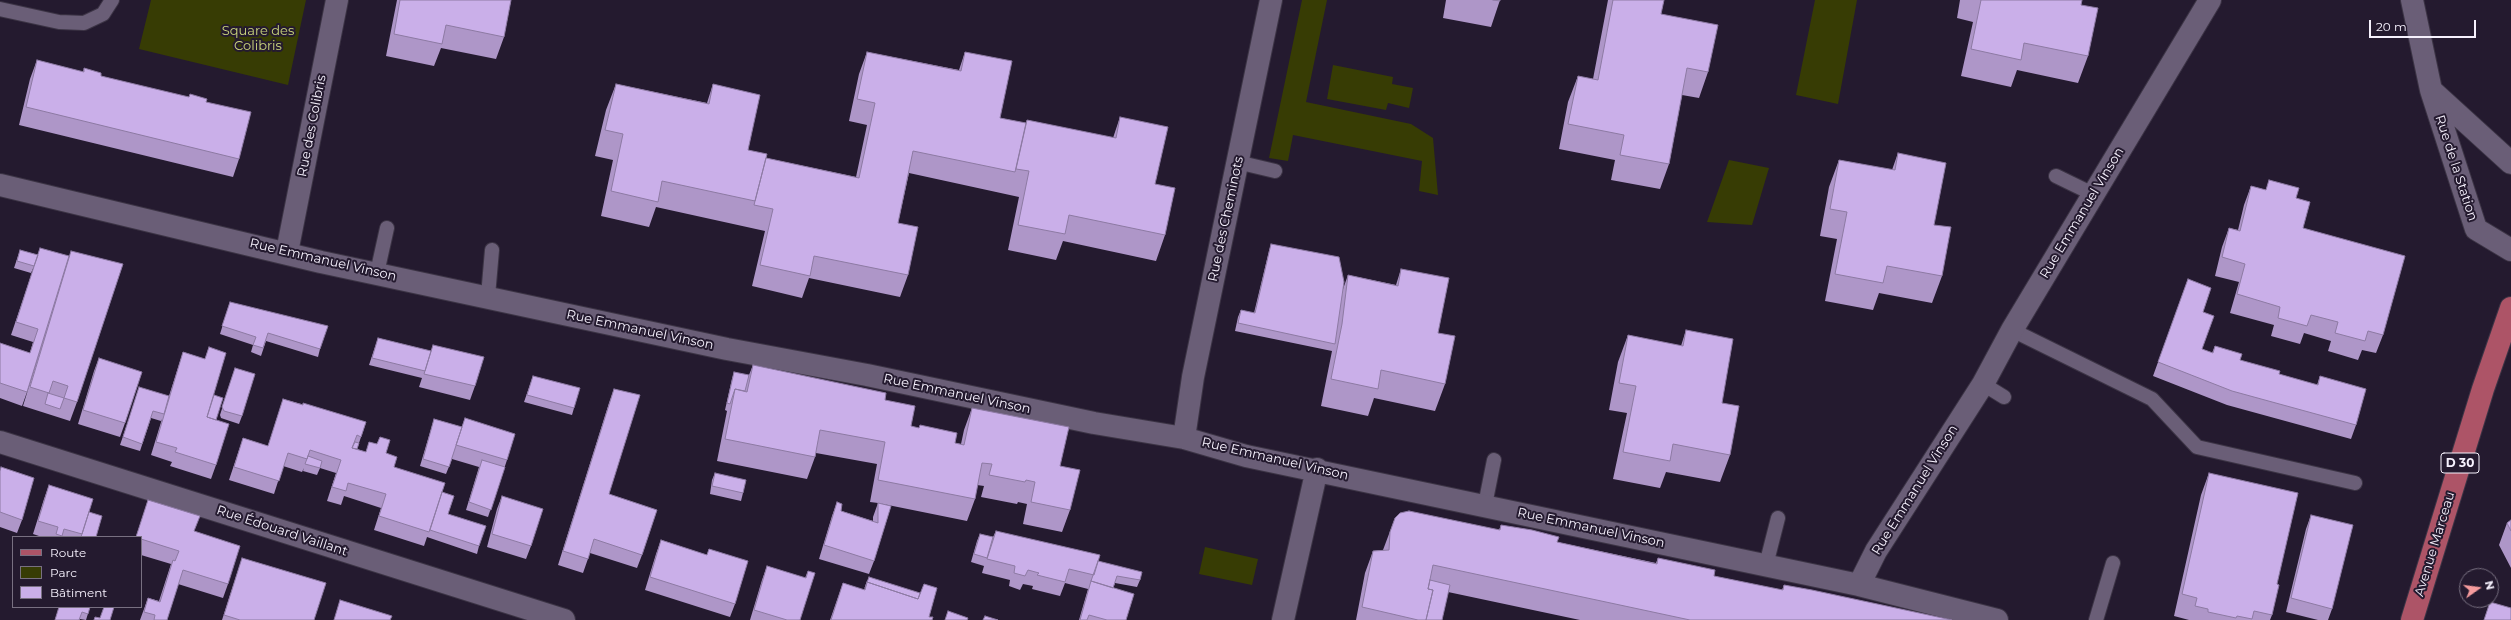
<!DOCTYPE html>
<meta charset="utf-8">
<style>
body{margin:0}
#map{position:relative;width:2511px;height:620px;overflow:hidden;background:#241a2f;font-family:Montserrat,sans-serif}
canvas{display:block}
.legend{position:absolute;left:12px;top:536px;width:130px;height:72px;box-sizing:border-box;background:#241a2f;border:1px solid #787081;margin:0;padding:5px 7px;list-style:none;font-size:12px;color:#f6f1fd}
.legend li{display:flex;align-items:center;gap:8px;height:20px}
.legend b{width:20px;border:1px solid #787081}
.north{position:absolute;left:2459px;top:568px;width:40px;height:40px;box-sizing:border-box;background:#241a2f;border:1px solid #787081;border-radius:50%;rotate:76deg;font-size:11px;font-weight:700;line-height:16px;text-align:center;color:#f6f1fd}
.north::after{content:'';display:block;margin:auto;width:14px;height:18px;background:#f59b9d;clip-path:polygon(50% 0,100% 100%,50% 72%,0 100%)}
.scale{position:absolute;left:2369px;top:20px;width:107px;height:18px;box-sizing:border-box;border:2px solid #f6f1fd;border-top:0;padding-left:5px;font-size:12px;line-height:14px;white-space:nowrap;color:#f6f1fd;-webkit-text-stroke:3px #241a2f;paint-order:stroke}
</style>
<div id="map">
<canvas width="2511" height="620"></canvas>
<ul class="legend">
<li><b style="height:5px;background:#ad5467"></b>Route</li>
<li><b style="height:11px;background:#373c04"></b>Parc</li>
<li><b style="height:11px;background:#caafe9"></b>Bâtiment</li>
</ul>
<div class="north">N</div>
<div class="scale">20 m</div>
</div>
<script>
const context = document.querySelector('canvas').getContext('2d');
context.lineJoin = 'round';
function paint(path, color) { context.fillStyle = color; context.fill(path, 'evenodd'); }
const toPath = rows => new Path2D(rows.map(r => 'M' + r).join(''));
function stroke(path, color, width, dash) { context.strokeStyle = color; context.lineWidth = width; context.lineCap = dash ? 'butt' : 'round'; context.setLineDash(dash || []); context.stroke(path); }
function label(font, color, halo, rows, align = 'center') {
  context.font = font + ' Montserrat,sans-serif'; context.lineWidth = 4; context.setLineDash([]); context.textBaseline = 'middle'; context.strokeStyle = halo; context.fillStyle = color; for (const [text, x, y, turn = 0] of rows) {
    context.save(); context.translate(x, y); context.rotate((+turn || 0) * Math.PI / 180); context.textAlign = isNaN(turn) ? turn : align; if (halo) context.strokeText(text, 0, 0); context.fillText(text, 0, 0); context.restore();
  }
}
paint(toPath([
 [151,0,306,0,288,85,139,49],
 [1302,0,1327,0,1306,102,1411,124,1433,138,1438,195,1419,191,1422,161,1293,135,1288,161,1269,158],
 [1815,0,1857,0,1838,104,1796,95],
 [1333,65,1393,77,1392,84,1413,88,1409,108,1388,103,1386,110,1327,99],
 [1729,160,1769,168,1752,225,1707,222],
 [1205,547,1258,559,1252,585,1199,574]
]), '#373c04');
const service = toPath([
 [0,9,59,22,84,23,103,14,112,0],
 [1237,162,1275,171],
 [2056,176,2093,194],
 [377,273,387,228],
 [488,296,492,250],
 [2012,330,2152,399,2197,447,2355,483],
 [1983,384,2004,397],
 [1485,505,1494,460],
 [1766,565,1778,518],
 [2096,620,2113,563]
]);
const minor = toPath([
 [0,185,321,262,727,349,867,375,1094,423,1184,438,1246,456,1859,585,1997,620],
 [287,252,337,0],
 [1184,438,1193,377,1271,0],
 [0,442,564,620],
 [1859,585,1876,551,1983,384,2012,330,2210,0],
 [1283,620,1317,469]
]);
const tertiary = toPath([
 [2412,0,2431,90,2476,229,2511,250],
 [2432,91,2511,163]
]);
const primary = toPath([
 [2412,620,2483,389,2511,308]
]);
stroke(service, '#3c3445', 16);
stroke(minor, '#3c3445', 24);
stroke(tertiary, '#3c3445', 24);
stroke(primary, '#3c3445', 24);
stroke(service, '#6a5e77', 14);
stroke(minor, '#6a5e77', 22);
stroke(tertiary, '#6a5e77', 22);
stroke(primary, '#ad5467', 22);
paint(toPath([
 [397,0,511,0,504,37,496,59,441,48,434,66,386,56],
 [1446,0,1500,0,1491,27,1443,18],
 [1608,0,1664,0,1661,14,1708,72,1699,98,1682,95,1669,164,1660,189,1611,180,1615,160,1559,149,1568,102,1578,76,1593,79],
 [1960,0,2082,0,2081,5,2088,56,2078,83,2017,70,2011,87,1961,76,1973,22,1957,18],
 [867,52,959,70,965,52,1000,118,1026,123,1027,120,1113,138,1120,117,1155,184,1165,235,1156,261,1063,241,1056,260,1008,250,1019,197,909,173,898,223,908,275,900,297,809,278,802,298,752,286,765,231,656,207,649,227,601,216,613,160,595,156,606,110,616,84,707,103,713,84,748,150,766,158,856,177,867,125,849,121,859,74],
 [37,60,83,72,84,68,101,76,206,102,239,159,233,177,19,125,30,79],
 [1898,153,1934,225,1942,276,1932,303,1879,293,1873,310,1825,301,1837,239,1820,236,1829,187,1839,160,1892,170],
 [2269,180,2296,198,2303,228,2383,335,2376,353,2362,350,2358,360,2328,351,2331,341,2304,333,2300,344,2271,336,2274,325,2230,313,2239,282,2215,276,2222,247,2229,228,2238,230,2244,205,2251,186,2266,190],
 [1271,244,1343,289,1348,275,1396,285,1401,269,1438,333,1445,384,1435,411,1374,398,1368,416,1321,406,1332,351,1235,331,1238,317,1241,310,1254,313,1269,251],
 [20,250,38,255,69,256,77,402,70,421,23,406,48,325,27,392,22,406,0,398,0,343,30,353,33,342,11,335,35,264,31,273,14,268],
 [2188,279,2203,312,2202,349,2212,353,2215,346,2240,360,2279,374,2317,385,2320,376,2356,425,2351,439,2227,405,2153,376],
 [230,302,320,349,318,357,266,341,261,356,251,352,253,345,220,334],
 [1686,330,1722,403,1730,455,1720,482,1666,472,1660,488,1613,479,1627,413,1609,410,1618,362,1628,335,1681,346],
 [378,338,431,351,475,386,470,400,419,387,422,378,369,365],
 [209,347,216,420,216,465,211,479,170,466,172,462,151,455,162,419,161,421,151,418,140,451,120,445,137,395,169,396,183,352,205,359],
 [99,358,125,423,120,437,78,424,94,371],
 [753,365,885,400,911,426,955,443,961,444,964,430,972,408,1060,466,1070,510,1062,532,1023,524,1027,504,1018,502,1017,504,981,497,984,486,977,485,975,499,967,521,878,503,891,506,874,561,869,574,819,559,832,516,837,502,841,511,873,521,873,517,878,503,870,502,877,464,816,453,815,457,807,479,717,461,727,411,725,410,732,379,734,372,747,380],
 [235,368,242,416,239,424,221,418,220,415],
 [533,376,574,408,572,415,524,402],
 [614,389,609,494,642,555,637,568,590,553,583,573,558,565,609,403],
 [283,399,366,422,357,449,366,452,369,442,377,444,380,437,386,453,394,467,442,492,448,514,479,546,477,554,427,537,424,546,374,530,381,508,344,496,341,505,327,501,336,473,320,468,317,475,303,471,304,468,302,472,283,466,274,494,229,480,243,438,268,446],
 [465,418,507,460,488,517,466,510,479,467,452,459,446,474,420,466,434,419,462,427],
 [0,471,22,520,17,533,0,527],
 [715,473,743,493,741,501,710,494,712,480],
 [2209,473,2277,584,2272,615,2270,620,2189,620,2174,616,2201,495],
 [49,485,89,512,96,537,42,537,33,534,44,499],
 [502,496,531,546,526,559,487,547,497,509],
 [148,500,194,531,228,584,223,598,178,584,167,620,140,620,148,598,159,601,171,564,141,555,141,537,136,537],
 [2311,515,2332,609,2328,620,2318,620,2286,612,2306,529],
 [1395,518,1499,530,1501,525,1557,542,1656,563,1658,558,1714,576,1782,590,1784,585,1952,620,1580,620,1448,592,1442,620,1356,620,1365,573,1373,551,1383,550],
 [2511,520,2511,568,2499,545,2507,523],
 [996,531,1098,561,1140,580,1137,587,1115,583,1113,588,1126,620,1079,620,1088,589,1065,583,1060,596,1032,589,1033,586,1023,584,1020,590,1009,586,1010,580,982,573,984,566,971,562,977,541,980,534,993,537],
 [661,540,707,555,709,549,735,604,730,617,645,590,656,554],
 [242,558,314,620,222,620],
 [767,566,805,578,808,571,800,620,750,620,762,580],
 [869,577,929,617,932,620,830,620,843,583,864,590],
 [59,607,90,607,86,620,80,619,79,620,55,620]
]), '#ae96c8');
const building = toPath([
 [400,0,511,0,504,37,446,25,442,44,394,34,400,0],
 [1493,0,1500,0,1500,1,1493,0],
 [1613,0,1664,0,1661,14,1718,25,1708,72,1687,68,1669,164,1620,155,1624,135,1568,124,1578,76,1598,80,1613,0],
 [1981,0,2082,0,2081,5,2098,8,2088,56,2024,43,2021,60,1971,49,1981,0],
 [867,52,961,71,965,52,1012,61,1000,118,1026,123,1015,172,913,151,898,223,918,227,908,275,814,256,810,276,760,265,773,209,754,205,766,158,859,178,875,103,857,99,867,52],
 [37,60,84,72,84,68,101,73,101,76,189,97,190,94,207,99,206,102,251,112,239,159,26,107,37,60],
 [616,84,709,104,713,84,760,95,748,150,767,154,755,201,662,181,658,202,611,191,623,134,605,130,616,84],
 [1120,117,1168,127,1155,184,1175,188,1165,235,1069,215,1065,234,1018,225,1029,171,1016,169,1027,120,1116,138,1120,117],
 [1898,153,1946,163,1934,225,1951,227,1942,276,1887,266,1883,283,1835,274,1847,212,1830,209,1839,160,1895,170,1898,153],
 [2269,180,2299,188,2296,198,2310,202,2303,228,2405,256,2383,335,2368,331,2365,341,2335,333,2338,322,2311,315,2307,326,2278,318,2280,307,2237,294,2245,264,2222,257,2229,228,2240,231,2251,186,2266,190,2269,180],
 [1271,244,1339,257,1344,282,1335,344,1238,323,1241,310,1255,313,1271,244],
 [40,248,69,256,27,392,0,383,0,343,30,353,38,329,16,322,40,248],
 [20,250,38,255,34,266,17,261,20,250],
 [71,251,123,264,77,402,64,398,68,386,53,381,49,393,30,387,71,251],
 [1401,269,1449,278,1438,333,1455,336,1445,384,1381,370,1378,389,1331,379,1342,324,1348,275,1398,286,1401,269],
 [2188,279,2211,288,2203,312,2214,316,2202,349,2213,353,2215,346,2242,354,2240,360,2280,371,2279,374,2318,385,2320,376,2366,389,2356,425,2232,391,2158,362,2188,279],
 [230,302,328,326,320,349,268,333,263,348,253,345,256,337,222,326,230,302],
 [1686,330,1733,339,1722,403,1739,406,1730,455,1673,444,1670,461,1623,452,1636,386,1619,383,1628,335,1683,346,1686,330],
 [378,338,431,351,425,371,372,358,378,338],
 [433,345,484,357,475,386,424,374,433,345],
 [209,347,226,353,207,417,229,424,216,465,175,452,177,448,156,442,183,352,205,359,209,347],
 [99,358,142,372,125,423,83,410,99,358],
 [753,365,886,393,885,400,915,406,911,426,919,428,920,425,957,433,955,443,964,445,972,408,1069,427,1060,466,1080,470,1070,510,1031,502,1035,482,1026,480,1025,482,989,475,992,464,982,463,975,499,878,480,885,442,820,430,815,457,725,439,735,389,747,392,753,365],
 [235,368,255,374,242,416,224,411,222,407,235,368],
 [734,372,749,375,745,391,735,389,730,404,727,403,734,372],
 [533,376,580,388,574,408,527,395,533,376],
 [139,387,169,396,164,414,153,411,142,444,123,437,139,387],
 [614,389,640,395,609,494,657,510,642,555,594,539,588,559,563,551,614,389],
 [48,393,64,398,60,409,45,404,48,393],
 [214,395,223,398,216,420,207,417,214,395],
 [283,399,303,405,303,403,366,422,361,437,357,435,352,448,366,452,369,442,377,444,380,437,390,440,386,453,397,457,394,467,445,483,429,532,379,516,386,494,348,483,346,491,332,487,341,460,310,450,307,459,288,453,279,481,234,467,243,438,268,446,283,399],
 [465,418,515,434,507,460,456,445,465,418],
 [434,419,462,427,449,467,423,459,434,419],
 [355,442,359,443,357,449,352,448,355,442],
 [308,456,322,461,320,468,305,464,308,456],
 [482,460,505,467,491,510,469,502,482,460],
 [1,467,34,478,22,520,0,512,0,471,1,467],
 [715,473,746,480,743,493,712,486,715,473],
 [2209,473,2298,493,2277,584,2279,585,2272,615,2254,611,2252,619,2237,616,2236,618,2208,612,2208,609,2195,606,2197,598,2182,594,2209,473],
 [49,485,93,499,82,534,64,529,62,536,56,534,58,527,38,521,49,485],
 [442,492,454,496,448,514,486,526,479,546,430,530,442,492],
 [502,496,543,509,531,546,492,534,502,496],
 [148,500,200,516,194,531,240,546,228,584,183,570,167,620,154,620,155,615,144,612,148,598,160,602,173,560,175,561,179,551,141,539,141,537,136,537,148,500],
 [837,502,842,504,841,511,878,523,878,503,891,506,874,561,824,545,837,502],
 [1409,511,1500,530,1501,525,1532,530,1559,537,1557,542,1657,564,1658,558,1715,570,1714,576,1783,590,1784,585,1812,590,1952,620,1690,620,1433,565,1428,589,1433,590,1426,620,1418,620,1362,607,1373,551,1389,550,1390,532,1395,518,1400,513,1409,511],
 [89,512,102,516,96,537,81,537,89,512],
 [2311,515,2353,525,2332,609,2291,598,2311,515],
 [2511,520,2511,531,2507,523,2511,520],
 [996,531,1100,555,1094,575,1069,569,1065,582,1037,575,1039,573,1028,570,1025,576,1014,573,1015,566,987,559,996,531],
 [980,534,993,537,987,558,974,554,980,534],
 [661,540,707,555,709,549,748,561,735,604,650,577,661,540],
 [242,558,326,583,314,620,240,620,224,615,242,558],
 [1098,561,1142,572,1140,580,1117,576,1113,588,1091,581,1098,561],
 [767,566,806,578,808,571,815,573,800,620,787,620,754,610,767,566],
 [869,577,920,593,918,599,867,582,865,588,869,577],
 [1430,580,1450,585,1442,620,1426,620,1433,590,1428,589,1430,580],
 [1091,581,1134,594,1126,620,1107,620,1089,615,1087,620,1080,620,1091,581],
 [867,582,918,599,924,584,937,588,929,617,933,617,932,620,831,620,843,583,865,590,867,582],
 [340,600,392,616,390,620,334,620,340,600],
 [2490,602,2511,608,2511,620,2484,620,2490,602],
 [59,607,90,607,88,614,82,612,79,620,55,620,59,607],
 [104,607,114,607,110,620,94,620,95,617,100,618,104,607],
 [948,611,968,618,967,620,945,620,948,611],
 [985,616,998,620,983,620,985,616]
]);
paint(building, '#caafe9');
stroke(building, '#8d7aa3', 1);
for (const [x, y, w] of [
 [2460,463,38]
]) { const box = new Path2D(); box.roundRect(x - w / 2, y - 10, w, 20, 3); context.fillStyle = '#241a2f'; context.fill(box); stroke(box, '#f6f1fd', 1); }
label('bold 12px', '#f6f1fd', null, [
 ["D 30",2460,463]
]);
label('13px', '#ccd77d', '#241a2f', [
 ["Square des",258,31],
 ["Colibris",258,46]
]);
label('13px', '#f6f1fd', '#241a2f', [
 ["Rue des Colibris",312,126,-79],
 ["Rue de la Station",2456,168,72],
 ["Rue Emmanuel Vinson",2082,213,-59],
 ["Rue des Cheminots",1226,219,-78],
 ["Rue Emmanuel Vinson",323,260,13],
 ["Rue Emmanuel Vinson",640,330,12],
 ["Rue Emmanuel Vinson",957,394,12],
 ["Rue Emmanuel Vinson",1275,459,13],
 ["Rue Emmanuel Vinson",1915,490,-58],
 ["Rue Emmanuel Vinson",1591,528,12],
 ["Rue Édouard Vaillant",282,531,18],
 ["Avenue Marceau",2435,544,-73]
]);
</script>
